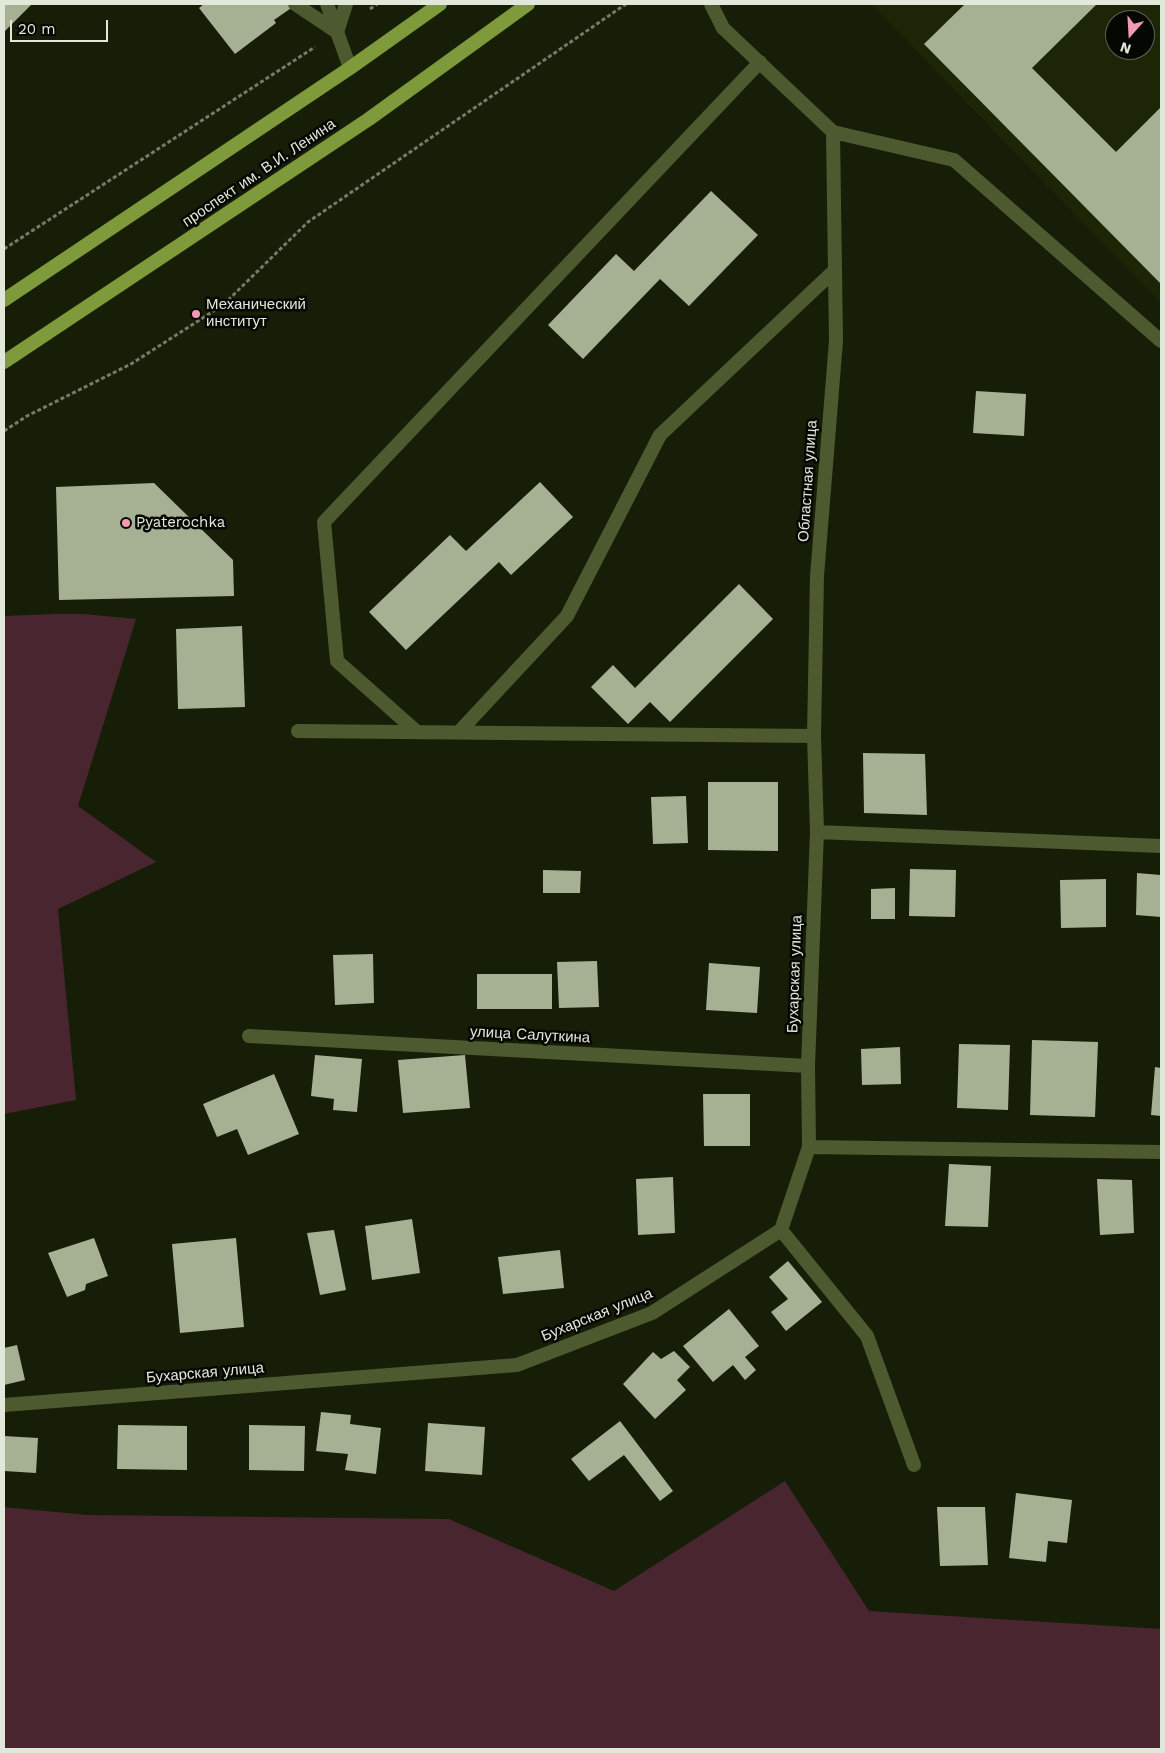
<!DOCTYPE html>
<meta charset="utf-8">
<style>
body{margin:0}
#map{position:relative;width:1165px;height:1753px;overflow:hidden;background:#171e07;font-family:"Work Sans",sans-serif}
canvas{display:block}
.frame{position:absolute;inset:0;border:5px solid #e2e8d9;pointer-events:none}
.north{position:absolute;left:1105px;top:10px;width:50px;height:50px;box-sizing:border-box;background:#050702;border:1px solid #5d6158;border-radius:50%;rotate:199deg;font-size:14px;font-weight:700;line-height:20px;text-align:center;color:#e2e8d9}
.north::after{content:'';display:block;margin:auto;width:18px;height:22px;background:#f19ab1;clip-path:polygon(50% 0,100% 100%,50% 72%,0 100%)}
.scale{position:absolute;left:10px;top:20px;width:98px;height:22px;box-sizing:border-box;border:2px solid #e2e8d9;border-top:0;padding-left:6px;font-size:15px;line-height:18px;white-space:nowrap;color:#e2e8d9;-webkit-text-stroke:4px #050702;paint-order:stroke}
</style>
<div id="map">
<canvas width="1165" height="1753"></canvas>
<div class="frame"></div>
<div class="north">N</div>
<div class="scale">20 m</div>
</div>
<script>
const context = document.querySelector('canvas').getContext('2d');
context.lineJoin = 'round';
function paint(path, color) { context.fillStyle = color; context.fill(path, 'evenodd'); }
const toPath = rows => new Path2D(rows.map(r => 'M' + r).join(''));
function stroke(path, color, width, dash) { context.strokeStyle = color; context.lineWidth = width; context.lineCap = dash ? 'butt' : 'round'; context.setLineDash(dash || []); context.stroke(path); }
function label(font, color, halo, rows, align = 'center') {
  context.font = font + ' "Work Sans",sans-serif'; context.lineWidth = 5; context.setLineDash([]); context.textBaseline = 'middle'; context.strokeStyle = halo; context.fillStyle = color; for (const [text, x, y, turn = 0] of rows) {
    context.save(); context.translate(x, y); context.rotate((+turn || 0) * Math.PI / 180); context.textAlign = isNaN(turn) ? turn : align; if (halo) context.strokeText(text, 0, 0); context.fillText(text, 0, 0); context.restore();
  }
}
paint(toPath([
 [871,4,1161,4,1161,303],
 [1115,20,1145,20,1145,50,1115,50]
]), '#1c2506');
paint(toPath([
 [54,614,84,614,136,619,78,806,156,862,58,909,76,1100,4,1114,4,616],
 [785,1481,869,1611,1161,1629,1161,1749,4,1749,4,1507,87,1515,449,1519,614,1591]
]), '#48252f');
paint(toPath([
 [4,4,32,4,4,32],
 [204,4,297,4,274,20,276,23,235,54,199,8],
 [965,4,1097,4,1032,68,1116,152,1161,107,1161,284,924,44],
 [711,191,758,235,689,306,660,279,583,359,548,325,616,254,634,271],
 [976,391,1026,394,1024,436,973,433],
 [540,482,573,517,511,575,499,562,406,650,369,612,450,535,466,551],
 [154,483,233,560,234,596,59,600,56,487],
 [739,584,773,619,670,722,650,702,628,724,591,687,613,665,635,688],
 [242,626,245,707,178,709,176,629],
 [863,753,925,754,927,815,864,813],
 [708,782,778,782,778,851,708,850],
 [686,796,688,843,653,844,651,797],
 [910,869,956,870,955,917,909,916],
 [543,870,581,871,580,893,543,893],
 [1137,873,1161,875,1161,917,1136,915],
 [1106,879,1106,927,1061,928,1060,880],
 [895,888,895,919,871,919,871,889],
 [373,954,374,1003,335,1005,333,955],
 [597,961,599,1007,559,1008,557,962],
 [709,963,760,967,757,1013,706,1010],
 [477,974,552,974,552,1009,477,1009],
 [1032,1040,1098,1042,1095,1117,1030,1115],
 [959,1044,1010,1045,1008,1110,957,1108],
 [900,1047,901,1084,862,1085,861,1049],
 [315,1055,362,1059,357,1112,333,1110,334,1099,311,1096],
 [465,1055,470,1108,403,1113,398,1060],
 [1155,1067,1161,1068,1161,1116,1151,1115],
 [274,1074,299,1134,248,1155,237,1129,217,1137,203,1104],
 [703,1094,750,1094,750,1146,704,1146],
 [949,1164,991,1166,988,1227,945,1226],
 [673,1177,675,1233,638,1235,636,1179],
 [1097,1179,1132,1180,1134,1233,1100,1235],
 [412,1219,420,1273,372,1280,365,1226],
 [334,1230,346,1290,320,1295,307,1233],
 [94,1238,108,1276,86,1284,85,1290,67,1297,48,1253],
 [236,1238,244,1327,180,1333,172,1244],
 [560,1250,564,1288,503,1294,498,1257],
 [788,1261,822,1302,786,1331,771,1312,788,1299,769,1277],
 [729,1309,759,1346,745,1357,756,1370,745,1380,733,1365,713,1382,683,1346],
 [17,1345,25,1380,4,1385,4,1348],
 [674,1351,690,1367,677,1380,686,1390,655,1419,623,1384,653,1352,661,1359],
 [321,1412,351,1415,350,1424,381,1428,376,1474,345,1470,348,1454,316,1451],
 [620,1421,673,1491,660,1501,624,1455,589,1481,571,1459],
 [428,1423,485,1427,482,1475,425,1471],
 [118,1425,187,1426,187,1470,117,1469],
 [249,1425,305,1426,304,1471,249,1470],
 [4,1436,38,1438,36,1473,4,1471],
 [1016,1493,1072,1500,1067,1543,1048,1541,1046,1562,1009,1558],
 [937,1507,985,1507,988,1565,940,1566]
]), '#a6b194');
stroke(toPath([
 [370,9,377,4],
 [4,249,315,47],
 [4,431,27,416,131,364,223,305,308,222,626,4]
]), '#757b68', 3, [4, 2.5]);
stroke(toPath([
 [295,4,337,32,346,4],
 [327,4,350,68]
]), '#4d5a30', 14);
stroke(toPath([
 [711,4,723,28,833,132,954,160,1161,341],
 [298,731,814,736],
 [417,732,337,661,324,522,760,62],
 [459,732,567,616,660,435,835,270],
 [817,832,1161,846],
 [249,1036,808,1066],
 [809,1147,1161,1152],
 [781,1230,867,1336,914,1465],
 [4,1405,517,1365,652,1313,781,1230,809,1147,808,1066,817,832,814,736,817,576,836,341,833,132]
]), '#4d5a30', 14);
stroke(toPath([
 [4,300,350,68,440,4],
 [4,362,369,119,528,4]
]), '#7e9a3b', 14);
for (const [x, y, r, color] of [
 [196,314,5,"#f19ab1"],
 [126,523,5,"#f19ab1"]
]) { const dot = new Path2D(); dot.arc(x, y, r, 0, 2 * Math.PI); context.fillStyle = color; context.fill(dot); stroke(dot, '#050702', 2); }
label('15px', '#e2e8d9', '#050702', [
 ["проспект им. В.И. Ленина",259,173,-34],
 ["Областная улица",808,481,-86],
 ["Бухарская улица",795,974,-88],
 ["улица Салуткина",530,1035,3],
 ["Бухарская улица",597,1315,-22],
 ["Бухарская улица",205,1373,-5]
]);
label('15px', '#e2e8d9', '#050702', [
 ["Механический",206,305],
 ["институт",206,322],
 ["Pyaterochka",136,523]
], 'left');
</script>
